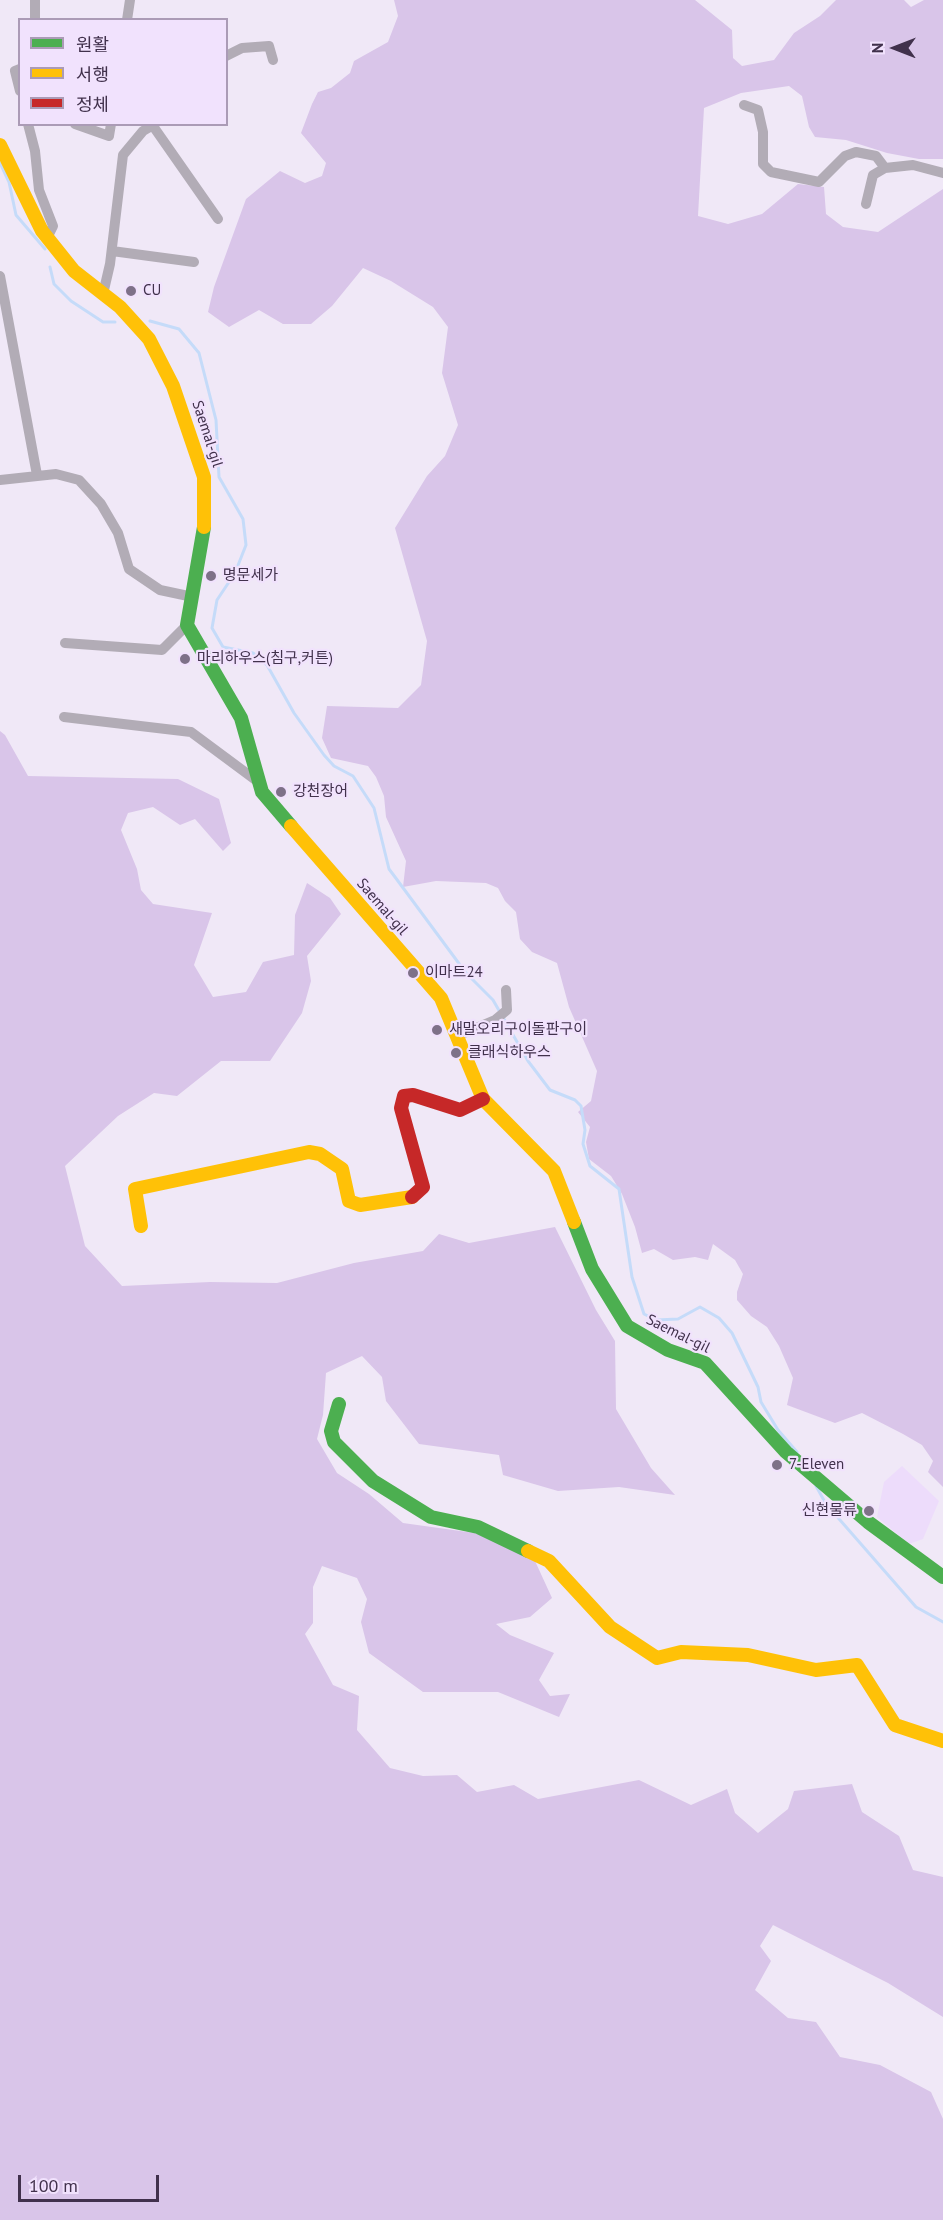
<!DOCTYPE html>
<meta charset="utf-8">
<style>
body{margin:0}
#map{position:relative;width:943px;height:2220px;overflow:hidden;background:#f0e8f7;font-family:"PT Sans","Noto Sans KR",sans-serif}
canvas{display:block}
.legend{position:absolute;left:18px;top:18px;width:210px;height:108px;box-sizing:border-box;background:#f1e2fd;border:2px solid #ab9bb6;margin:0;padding:8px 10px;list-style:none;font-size:18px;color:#41314c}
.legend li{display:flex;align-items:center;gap:12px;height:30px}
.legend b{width:30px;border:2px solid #ab9bb6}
.north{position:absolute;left:865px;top:18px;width:60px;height:60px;-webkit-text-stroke:4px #f1e2fd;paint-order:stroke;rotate:270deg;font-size:16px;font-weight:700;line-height:24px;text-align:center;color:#41314c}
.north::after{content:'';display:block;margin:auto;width:21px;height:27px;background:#41314c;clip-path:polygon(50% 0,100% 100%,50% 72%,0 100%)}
.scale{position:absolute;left:18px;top:2175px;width:141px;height:27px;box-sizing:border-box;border:3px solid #41314c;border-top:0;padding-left:8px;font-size:18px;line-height:21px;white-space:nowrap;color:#41314c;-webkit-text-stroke:4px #f1e2fd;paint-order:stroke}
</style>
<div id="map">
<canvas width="943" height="2220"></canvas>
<ul class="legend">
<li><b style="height:8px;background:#4caf50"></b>원활</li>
<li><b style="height:8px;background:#ffc107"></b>서행</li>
<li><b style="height:8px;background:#c62828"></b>정체</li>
</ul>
<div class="north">N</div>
<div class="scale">100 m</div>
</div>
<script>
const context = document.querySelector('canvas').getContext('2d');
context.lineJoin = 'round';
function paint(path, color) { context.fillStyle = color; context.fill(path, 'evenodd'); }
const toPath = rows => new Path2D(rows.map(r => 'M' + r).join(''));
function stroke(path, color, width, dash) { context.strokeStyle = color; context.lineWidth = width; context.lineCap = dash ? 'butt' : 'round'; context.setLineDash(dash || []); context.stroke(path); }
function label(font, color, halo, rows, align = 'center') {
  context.font = font + ' "PT Sans","Noto Sans KR",sans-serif'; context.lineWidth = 4.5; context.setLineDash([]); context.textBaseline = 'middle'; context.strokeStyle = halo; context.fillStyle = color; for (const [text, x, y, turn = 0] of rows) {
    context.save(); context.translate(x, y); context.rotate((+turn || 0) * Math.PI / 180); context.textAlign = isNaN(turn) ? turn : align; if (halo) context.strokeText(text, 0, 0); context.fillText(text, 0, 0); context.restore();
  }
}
paint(toPath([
 [902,1466,939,1501,923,1539,909,1544,877,1517,884,1482]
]), '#eddcfb');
paint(toPath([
 [394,0,695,0,732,30,733,58,742,66,774,60,794,33,820,16,836,0,904,0,911,7,924,0,943,0,943,159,919,159,887,153,846,140,815,137,809,127,802,96,789,86,741,93,704,108,698,216,728,224,762,214,798,184,824,187,826,214,843,227,878,232,943,189,943,1487,928,1472,933,1461,922,1445,903,1434,862,1413,835,1423,787,1405,793,1378,779,1346,767,1327,751,1316,737,1300,737,1292,743,1274,735,1260,713,1244,708,1260,695,1257,673,1260,654,1249,642,1253,635,1227,622,1194,611,1176,589,1159,586,1142,590,1127,578,1112,591,1101,597,1071,569,1007,557,963,532,952,520,939,516,912,505,901,498,888,486,883,436,881,403,887,406,861,386,817,384,796,376,777,368,766,331,758,322,738,327,706,398,708,421,685,427,641,395,528,427,476,445,456,458,425,442,373,448,327,433,307,391,281,363,268,332,306,311,324,283,324,259,310,229,327,208,312,214,287,246,199,280,171,305,183,322,176,326,163,301,133,312,104,318,92,331,88,350,73,354,61,388,42,398,16],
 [0,731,5,735,28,776,178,779,219,799,231,843,223,851,195,819,180,825,153,807,128,813,121,830,137,869,141,890,153,904,212,913,194,965,213,997,246,992,263,962,294,955,295,915,307,883,330,898,341,914,307,956,311,981,302,1013,270,1061,221,1061,177,1096,154,1093,118,1116,65,1166,85,1246,122,1286,210,1282,277,1283,354,1263,423,1251,439,1234,469,1243,555,1227,596,1310,615,1341,616,1409,651,1468,675,1495,619,1487,558,1491,503,1475,499,1455,419,1444,386,1401,382,1377,362,1356,326,1373,323,1415,317,1439,337,1473,369,1494,403,1523,489,1535,535,1561,552,1598,530,1617,496,1624,510,1635,554,1653,539,1680,550,1696,570,1694,559,1717,498,1692,423,1692,369,1653,361,1622,367,1599,357,1578,322,1566,313,1587,313,1623,305,1634,333,1685,359,1696,357,1730,390,1768,423,1776,457,1775,477,1792,514,1785,538,1799,639,1780,691,1805,727,1789,735,1813,758,1833,788,1809,794,1791,852,1784,862,1812,899,1836,913,1870,943,1877,943,2017,888,1983,773,1925,760,1946,771,1961,755,1990,788,2018,816,2022,840,2057,880,2065,931,2092,943,2119,943,2220,0,2220]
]), '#d9c5e9');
stroke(toPath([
 [0,163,9,182,16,215,45,249],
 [50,267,54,284,71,301,103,322,115,322],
 [150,321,179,329,199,353,216,420,219,477,243,519,246,545,235,573,217,600,212,628,223,647,253,653,267,665,294,713,324,755,334,766,353,776,374,808,389,869,395,877,466,973,493,1000,528,1061,550,1090,575,1100,581,1106,585,1130,583,1144,590,1166,619,1189,632,1277,644,1314,656,1320,678,1319,700,1307,719,1318,732,1333,758,1387,761,1402,778,1430,797,1452],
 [816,1486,826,1504,916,1607,943,1622]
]), '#c5dbf9', 3);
stroke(toPath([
 [35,0,35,20],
 [127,20,130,0],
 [226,56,242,48,269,46,273,60],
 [20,69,15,71,20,91],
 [744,105,758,110,763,132,763,164,771,172,819,182,845,156,856,152,876,156,885,168],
 [28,124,35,151,39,190,53,226,47,238],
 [75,124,109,136,111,124],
 [153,126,218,219],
 [866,204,873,175,885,168,913,165,943,173],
 [112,251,194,262],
 [0,276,37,475],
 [103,294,110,264,123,155,143,131,155,124],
 [0,480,56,474,79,480,101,504,118,533,129,569,160,590,193,597],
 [65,643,162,650,187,625],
 [64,717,191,732,257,781],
 [457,1036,495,1020,507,1010,506,990]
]), '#b2acb6', 10);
stroke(toPath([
 [204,527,187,625,241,718,262,792,291,826],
 [574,1222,592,1269,627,1326,668,1350,705,1363,786,1452,868,1522,943,1577],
 [339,1404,331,1431,334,1442,373,1481,431,1517,478,1527,528,1551]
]), '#4caf50', 14);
stroke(toPath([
 [0,145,42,231,74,271,120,307,149,339,173,386,204,477,204,527],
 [291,826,441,998,483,1099,554,1171,574,1222],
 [141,1226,135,1189,309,1152,320,1154,342,1169,349,1201,360,1205,412,1197],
 [528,1551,549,1561,610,1627,657,1658,681,1652,748,1655,816,1670,857,1665,895,1725,943,1741]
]), '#ffc107', 14);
stroke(toPath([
 [412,1197,423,1187,401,1108,404,1096,413,1095,460,1110,483,1099]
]), '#c62828', 14);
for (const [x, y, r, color] of [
 [131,291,6,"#7e7188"],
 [211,576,6,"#7e7188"],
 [185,659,6,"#7e7188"],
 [281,792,6,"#7e7188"],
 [413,973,6,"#7e7188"],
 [437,1030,6,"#7e7188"],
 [456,1053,6,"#7e7188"],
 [777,1465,6,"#7e7188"],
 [869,1511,6,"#7e7188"]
]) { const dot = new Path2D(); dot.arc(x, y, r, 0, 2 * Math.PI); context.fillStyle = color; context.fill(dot); stroke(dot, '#f1e2fd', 2); }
label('15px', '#41314c', '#f1e2fd', [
 ["CU",143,291],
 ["명문세가",223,576],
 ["마리하우스(침구,커튼)",197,659],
 ["강천장어",293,792],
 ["이마트24",425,973],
 ["새말오리구이돌판구이",449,1030],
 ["클래식하우스",468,1053],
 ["7-Eleven",789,1465],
 ["신현물류",857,1511,"right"]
], 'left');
label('15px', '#41314c', '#f1e2fd', [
 ["Saemal-gil",207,434,72],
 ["Saemal-gil",382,907,49],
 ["Saemal-gil",678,1334,26]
]);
</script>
